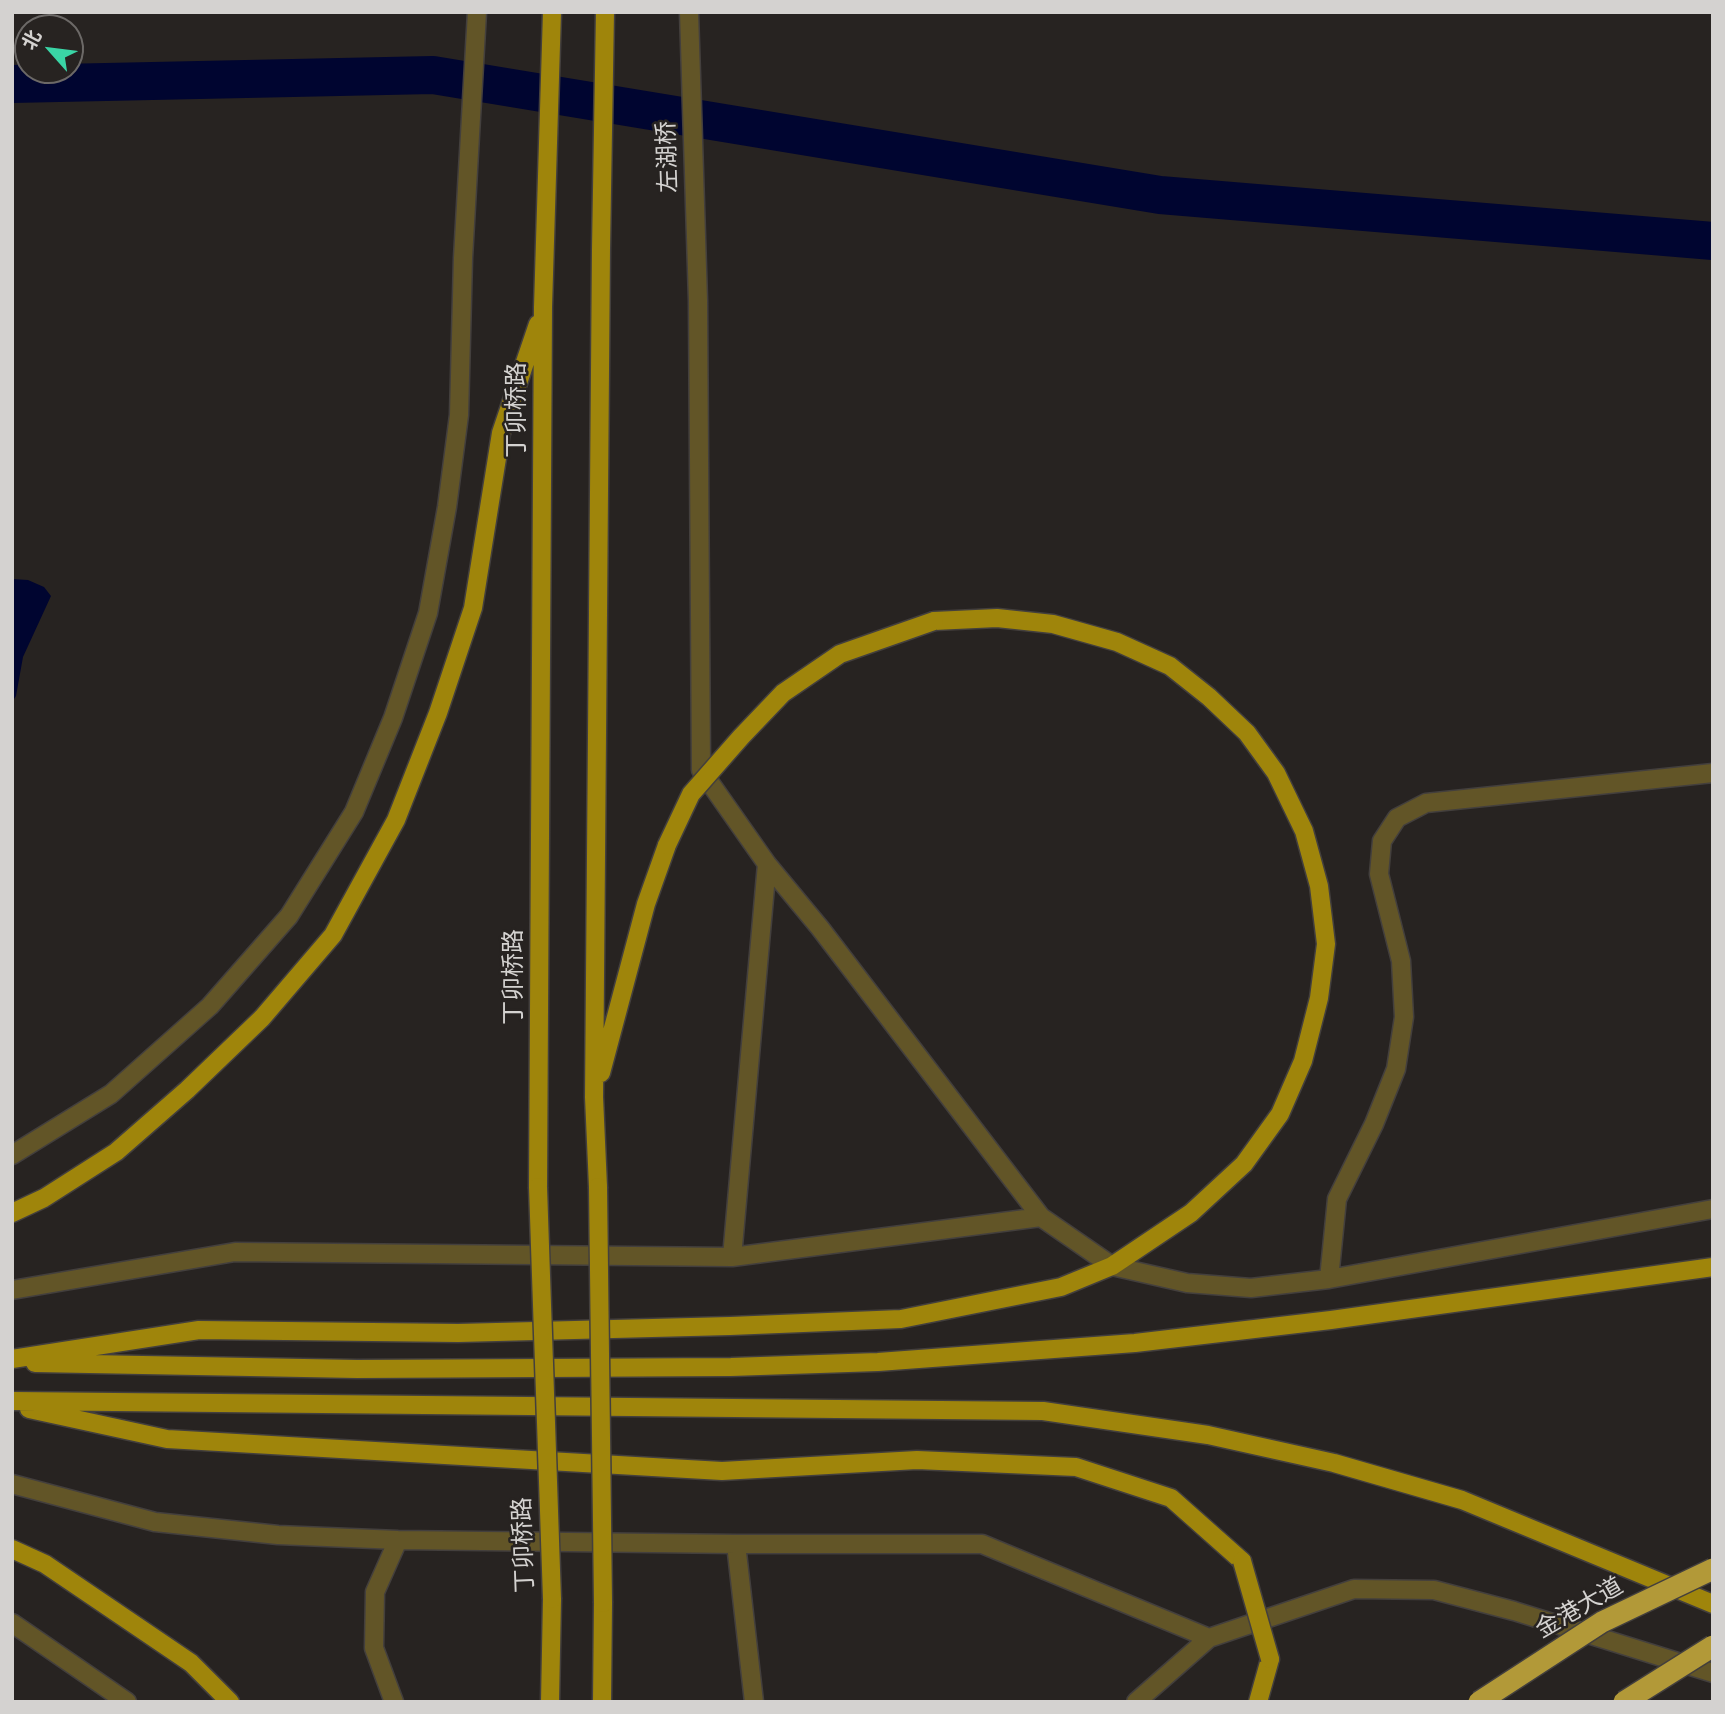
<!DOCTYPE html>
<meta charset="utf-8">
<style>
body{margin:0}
#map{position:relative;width:1725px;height:1714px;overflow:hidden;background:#272321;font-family:Roboto,"Noto Sans SC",sans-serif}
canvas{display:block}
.frame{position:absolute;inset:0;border:14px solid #d4d2d0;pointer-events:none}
.north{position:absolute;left:14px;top:14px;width:70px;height:70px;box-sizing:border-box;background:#272321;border:2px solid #6c6967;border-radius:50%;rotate:298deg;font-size:19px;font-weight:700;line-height:28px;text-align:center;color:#d4d2d0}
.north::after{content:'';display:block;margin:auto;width:24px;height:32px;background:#3ad4a5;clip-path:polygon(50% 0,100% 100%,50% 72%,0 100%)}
</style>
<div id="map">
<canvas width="1725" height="1714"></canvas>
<div class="frame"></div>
<div class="north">北</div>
</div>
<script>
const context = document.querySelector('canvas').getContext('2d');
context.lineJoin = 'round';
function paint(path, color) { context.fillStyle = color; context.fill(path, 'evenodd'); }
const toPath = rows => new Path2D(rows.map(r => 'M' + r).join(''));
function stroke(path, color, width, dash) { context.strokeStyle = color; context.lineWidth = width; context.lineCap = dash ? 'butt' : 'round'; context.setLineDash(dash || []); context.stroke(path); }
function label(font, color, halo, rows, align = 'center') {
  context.font = font + ' Roboto,"Noto Sans SC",sans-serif'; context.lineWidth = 5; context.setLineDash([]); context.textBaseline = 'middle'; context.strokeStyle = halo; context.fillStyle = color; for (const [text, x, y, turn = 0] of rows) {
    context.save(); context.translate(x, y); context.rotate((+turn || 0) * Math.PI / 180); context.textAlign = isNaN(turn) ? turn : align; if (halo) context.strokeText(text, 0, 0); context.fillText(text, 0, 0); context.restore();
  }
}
paint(toPath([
 [12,579,28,580,44,587,51,596,23,657,16,696,12,702]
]), '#000530');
stroke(toPath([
 [12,84,433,75,1160,195,1713,241]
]), '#000530', 38);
const minor = toPath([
 [689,12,698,301,701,770,767,864,820,928,1041,1217,1112,1266,1187,1283,1251,1288,1329,1279,1713,1209],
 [12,1155,111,1094,210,1006,289,916,354,812,393,718,428,613,447,507,459,415,463,258,477,12],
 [732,1257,767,864],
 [1329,1279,1337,1199,1374,1124,1396,1069,1404,1017,1401,961,1379,874,1382,841,1397,818,1426,803,1713,773],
 [12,1290,235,1252,732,1257,1041,1217],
 [12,1484,155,1522,278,1535,398,1540,736,1544,982,1544,1209,1638],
 [736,1544,754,1702],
 [12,1623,127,1702],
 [394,1702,374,1648,375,1592,398,1540],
 [1136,1702,1209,1638,1354,1589,1434,1590,1514,1611,1713,1673]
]);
const major = toPath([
 [601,1073,646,904,667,845],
 [538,1187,543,307,552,12],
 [598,1187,594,1097,601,249,605,12],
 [12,1213,44,1198,116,1152,187,1090,262,1018,333,935,396,820,438,713,473,608,501,433,538,324],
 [12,1359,199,1330,458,1333,730,1326,901,1319,1061,1287,1112,1266,1191,1213,1244,1164,1280,1114,1303,1061,1319,998,1326,944,1319,886,1304,831,1276,773,1247,733,1209,697,1170,666,1117,642,1053,624,997,618,934,621],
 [35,1363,357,1369,731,1367,878,1362,1135,1343,1331,1320,1713,1267],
 [12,1401,1043,1411,1208,1435,1334,1463,1462,1500,1713,1604],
 [29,1409,167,1439,722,1471,917,1460,1076,1467,1171,1498,1242,1561],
 [12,1549,45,1564,191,1663,230,1702],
 [550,1702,552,1599],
 [602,1702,603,1603],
 [1258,1702,1270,1659]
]);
stroke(minor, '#433f3d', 21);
stroke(major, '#433f3d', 21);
stroke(minor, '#625527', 18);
stroke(major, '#9f850b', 18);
const majorBridge = toPath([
 [667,845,691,794,741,737,783,693,840,654,934,621],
 [538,1187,552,1599],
 [598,1187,603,1603],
 [1242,1561,1270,1659]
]);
const highwayBridge = toPath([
 [1479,1702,1602,1622,1713,1569],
 [1624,1702,1713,1646]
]);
stroke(majorBridge, '#433f3d', 21, []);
stroke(highwayBridge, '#433f3d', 24, []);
stroke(majorBridge, '#9f850b', 18);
stroke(highwayBridge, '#b29938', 21);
label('24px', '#d4d2d0', '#272321', [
 ["左湖桥",669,157,-92],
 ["丁卯桥路",518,410,-90],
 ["丁卯桥路",515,977,-90],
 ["丁卯桥路",525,1545,-92],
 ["金港大道",1580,1609,-30]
]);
</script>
